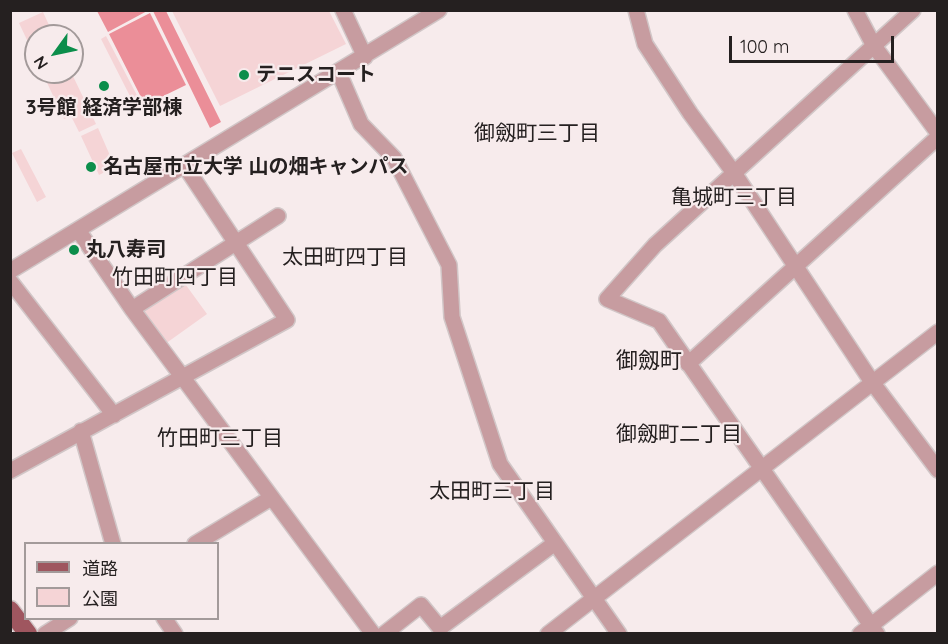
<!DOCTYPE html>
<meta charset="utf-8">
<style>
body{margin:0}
#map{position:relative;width:948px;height:644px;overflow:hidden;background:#f7ebec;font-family:Quicksand,"Noto Sans JP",sans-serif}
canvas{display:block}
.frame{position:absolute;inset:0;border:12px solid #252020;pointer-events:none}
.legend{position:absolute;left:24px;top:542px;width:195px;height:78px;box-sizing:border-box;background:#f7ebec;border:2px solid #a39a9a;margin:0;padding:8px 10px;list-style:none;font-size:18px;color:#252020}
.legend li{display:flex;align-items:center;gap:12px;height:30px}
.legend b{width:30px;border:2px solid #a39a9a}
.north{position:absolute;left:24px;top:24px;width:60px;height:60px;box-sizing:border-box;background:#f7ebec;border:2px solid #a39a9a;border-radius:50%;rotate:237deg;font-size:16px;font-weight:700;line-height:24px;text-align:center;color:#252020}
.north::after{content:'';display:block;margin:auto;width:21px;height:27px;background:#0c8e4b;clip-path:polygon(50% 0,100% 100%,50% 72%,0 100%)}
.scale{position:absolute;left:729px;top:36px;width:165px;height:27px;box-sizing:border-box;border:3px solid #252020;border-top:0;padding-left:8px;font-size:18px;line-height:21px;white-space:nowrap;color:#252020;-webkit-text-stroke:4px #f7ebec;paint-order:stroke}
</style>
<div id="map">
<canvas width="948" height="644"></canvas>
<div class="frame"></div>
<ul class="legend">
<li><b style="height:8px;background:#9f565f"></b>道路</li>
<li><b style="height:16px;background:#f5d4d6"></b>公園</li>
</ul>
<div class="north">N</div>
<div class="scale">100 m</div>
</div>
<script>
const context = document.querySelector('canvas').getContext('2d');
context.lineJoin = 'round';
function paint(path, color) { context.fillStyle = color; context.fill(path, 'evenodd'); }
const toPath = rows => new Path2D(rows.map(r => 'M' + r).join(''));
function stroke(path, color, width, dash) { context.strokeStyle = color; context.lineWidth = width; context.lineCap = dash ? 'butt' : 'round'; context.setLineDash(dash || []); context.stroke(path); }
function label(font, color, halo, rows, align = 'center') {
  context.font = font + ' Quicksand,"Noto Sans JP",sans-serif'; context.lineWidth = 4.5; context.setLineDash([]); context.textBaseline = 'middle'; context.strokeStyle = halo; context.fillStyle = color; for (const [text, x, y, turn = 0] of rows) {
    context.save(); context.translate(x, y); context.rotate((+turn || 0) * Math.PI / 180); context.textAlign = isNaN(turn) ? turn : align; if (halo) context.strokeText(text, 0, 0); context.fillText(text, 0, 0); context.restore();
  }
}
paint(toPath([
 [172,11,329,11,346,44,220,106],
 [43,12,54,36,36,36,36,59,19,23],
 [106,36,142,105,136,108,101,39],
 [42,72,71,72,96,124,79,132,71,116,64,119],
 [98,128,115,167,99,175,81,136],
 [21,149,46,197,37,202,12,153],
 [183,281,207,314,165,344,139,310]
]), '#f5d4d6');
paint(toPath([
 [149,10,108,32,97,11,97,10],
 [153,11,166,11,221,122,210,128],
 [150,13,186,85,145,105,109,34]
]), '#eb8e98');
const minor = toPath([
 [343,10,365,57],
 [636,10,645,44,690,113,734,173,872,382,938,470],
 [855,10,874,46,938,133],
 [339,73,361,124,394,158,449,265,452,317,500,464,619,634],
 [78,230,132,309,373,634],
 [10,271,439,10],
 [10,281,114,415],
 [132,309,278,216],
 [688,364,938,137],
 [81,431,113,544],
 [10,471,287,320,185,166],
 [195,544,271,498],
 [164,618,175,634],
 [45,634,70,618],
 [384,634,421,605,440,628,555,543],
 [548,634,938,332],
 [860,634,938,573],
 [877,634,659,321,607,299,655,245,913,10]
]);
const major = toPath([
 [10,610,28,634]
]);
stroke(minor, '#d1c6c7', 18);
stroke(major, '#d1c6c7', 21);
stroke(minor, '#c79ca0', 15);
stroke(major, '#9f565f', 18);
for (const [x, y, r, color] of [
 [244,75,6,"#0c8e4b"],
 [104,86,6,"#0c8e4b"],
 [91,167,6,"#0c8e4b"],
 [74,250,6,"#0c8e4b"]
]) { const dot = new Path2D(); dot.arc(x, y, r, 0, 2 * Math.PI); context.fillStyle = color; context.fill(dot); stroke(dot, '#f7ebec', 2); }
label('bold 20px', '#252020', '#f7ebec', [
 ["テニスコート",256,75],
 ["3号館 経済学部棟",104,108,"center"],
 ["名古屋市立大学 山の畑キャンパス",103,167],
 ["丸八寿司",86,250]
], 'left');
label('21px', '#252020', '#f7ebec', [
 ["御劔町三丁目",537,134],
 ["亀城町三丁目",734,198],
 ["太田町四丁目",345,258],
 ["竹田町四丁目",175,278],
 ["御劔町二丁目",679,435],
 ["竹田町三丁目",220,439],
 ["太田町三丁目",492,492]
]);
label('22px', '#252020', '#f7ebec', [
 ["御劔町",649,361]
]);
</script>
